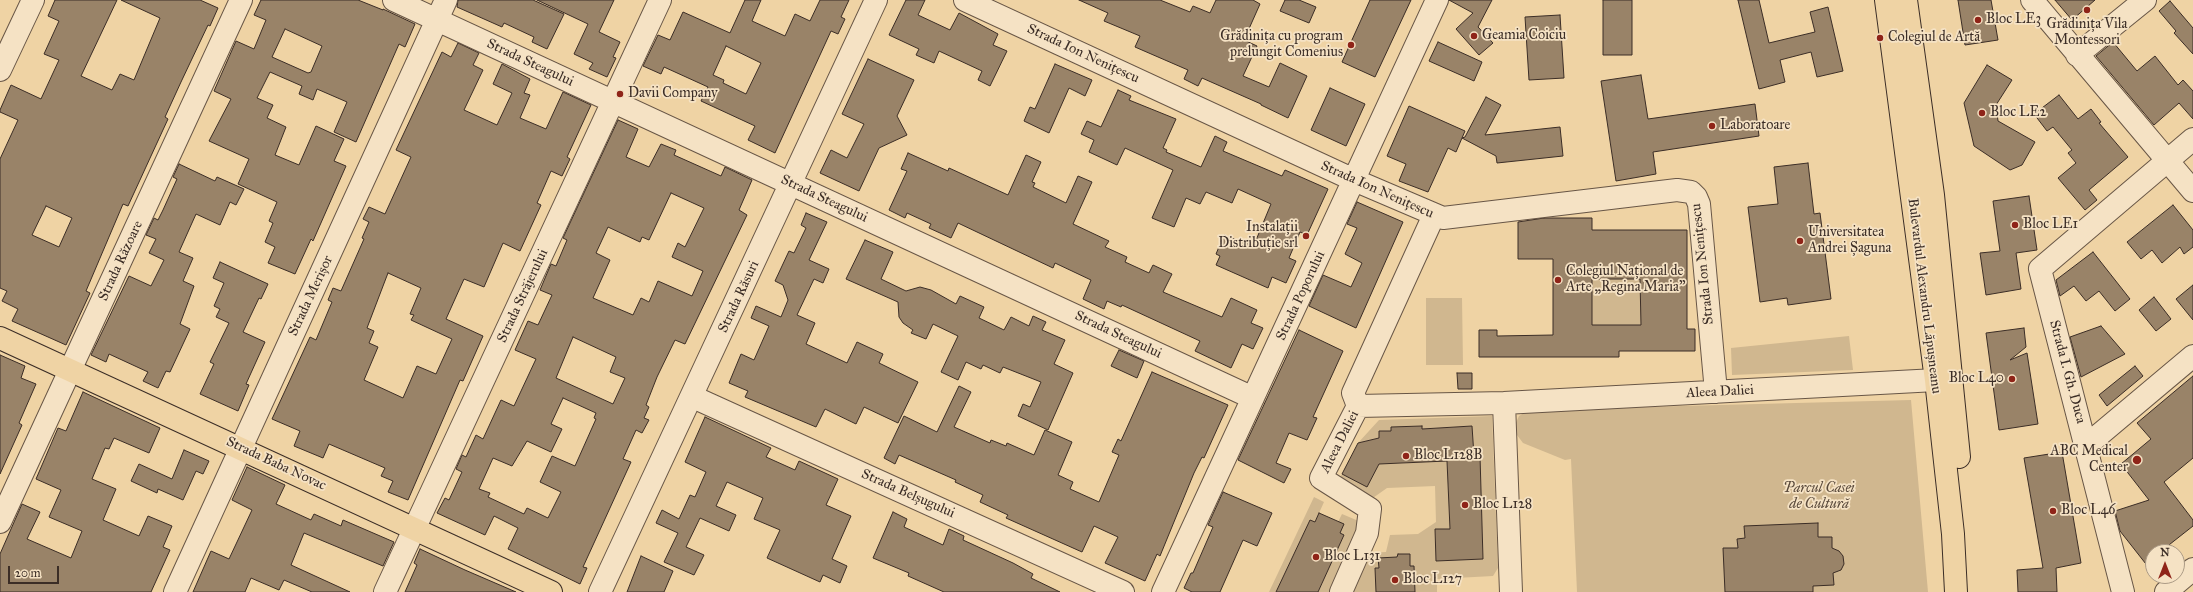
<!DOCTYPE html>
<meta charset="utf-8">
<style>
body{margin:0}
#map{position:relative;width:2193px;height:592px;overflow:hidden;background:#efd3a4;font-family:"IM FELL Great Primer",serif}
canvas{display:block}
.north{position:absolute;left:2145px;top:544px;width:40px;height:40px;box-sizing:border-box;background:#f5e2c4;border:1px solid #ab9a85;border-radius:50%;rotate:0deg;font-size:11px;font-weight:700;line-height:16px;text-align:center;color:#3b2d26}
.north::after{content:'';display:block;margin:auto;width:14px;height:18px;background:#8f2418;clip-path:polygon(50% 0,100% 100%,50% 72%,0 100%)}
.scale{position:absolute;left:8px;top:566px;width:51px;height:18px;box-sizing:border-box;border:2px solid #3b2d26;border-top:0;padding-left:5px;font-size:12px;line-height:14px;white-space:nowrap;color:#3b2d26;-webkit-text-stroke:3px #f5e2c4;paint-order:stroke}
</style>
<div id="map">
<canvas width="2193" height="592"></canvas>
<div class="north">N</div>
<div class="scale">20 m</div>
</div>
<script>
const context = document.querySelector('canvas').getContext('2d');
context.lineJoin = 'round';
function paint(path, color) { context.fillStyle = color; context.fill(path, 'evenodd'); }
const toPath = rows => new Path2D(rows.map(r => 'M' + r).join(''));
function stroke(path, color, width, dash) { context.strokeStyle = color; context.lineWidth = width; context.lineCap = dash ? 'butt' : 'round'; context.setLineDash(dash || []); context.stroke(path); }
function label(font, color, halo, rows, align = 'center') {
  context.font = font + ' "IM FELL Great Primer",serif'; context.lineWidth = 3.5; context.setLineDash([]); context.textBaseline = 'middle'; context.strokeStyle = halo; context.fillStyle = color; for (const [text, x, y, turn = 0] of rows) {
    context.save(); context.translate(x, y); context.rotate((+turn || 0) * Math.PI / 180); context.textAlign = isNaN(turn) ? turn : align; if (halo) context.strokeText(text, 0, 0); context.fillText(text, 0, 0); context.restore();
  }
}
paint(toPath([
 [1592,279,1640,279,1640,308,1652,325,1592,325],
 [1426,298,1462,298,1463,365,1426,365],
 [1849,336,1853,370,1732,375,1731,348],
 [1911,400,1928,592,1577,592,1571,459,1565,460,1523,443,1517,435,1515,425,1519,416,1529,410],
 [1492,416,1498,568,1493,576,1437,579,1437,592,1352,592,1370,553,1386,552,1390,535,1418,534,1436,522,1435,486,1387,488,1370,500,1339,478,1342,474,1367,487,1381,460,1392,464,1423,462,1447,457,1450,529,1435,530,1436,560,1483,559,1480,456,1474,456,1472,426,1422,429,1421,426,1391,427,1391,431,1379,432,1379,438,1358,443,1379,420],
 [1314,497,1324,502,1315,522,1310,520,1276,592,1269,592],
 [1342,514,1361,522,1329,592,1318,592,1323,582,1318,579,1330,565,1344,536,1340,533,1338,522]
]), '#d0b78f');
const building = toPath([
 [55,0,117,0,81,76,112,90,120,74,134,80,160,18,121,0,200,0,218,8,210,26,208,25,181,82,165,117,168,119,128,206,123,204,86,291,90,293,66,345,12,321,18,309,2,301,7,291,0,288,0,159,18,120,0,112,0,110,11,85,41,99,59,60,44,54,59,21,48,16,55,0],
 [46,206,72,218,59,247,32,235,46,206],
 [261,0,358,0,383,10,383,9,415,24,405,47,399,44,356,142,334,132,347,102,317,89,313,100,299,94,302,86,270,72,257,98,273,105,267,118,286,127,275,155,299,165,316,126,344,139,334,161,346,166,313,241,311,239,295,274,268,263,275,247,265,242,273,223,269,221,277,202,238,184,249,159,209,141,231,99,214,91,236,41,254,49,266,20,254,15,261,0],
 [285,29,322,46,311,72,308,73,272,57,285,29],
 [458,0,533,0,564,14,547,49,532,42,534,37,504,23,502,27,457,7,458,0],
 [537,0,614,0,599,32,620,42,613,57,616,58,607,77,589,69,593,63,574,54,588,24,537,0],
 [745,0,761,0,752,21,785,36,795,14,810,21,820,0,849,0,841,17,845,19,838,34,831,31,775,153,748,140,755,126,701,101,708,87,664,67,661,74,643,66,658,35,670,40,683,12,730,33,745,0],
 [726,46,761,63,746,94,723,83,724,80,713,75,726,46],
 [906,0,925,0,918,15,950,30,959,13,998,34,993,45,1007,51,990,86,978,80,982,71,939,51,934,63,916,55,919,49,889,35,906,0],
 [1079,0,1160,0,1190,12,1193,6,1210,13,1216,0,1253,0,1260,4,1244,40,1257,46,1243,76,1269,87,1280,63,1307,76,1288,118,1261,105,1261,104,1202,78,1198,86,1184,79,1188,70,1135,47,1140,36,1104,21,1108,13,1079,0],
 [1285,0,1299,0,1316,7,1309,23,1280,11,1285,0],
 [1370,0,1411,0,1375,77,1342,62,1370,0],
 [1449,0,1492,0,1478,27,1493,43,1479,55,1456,29,1473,13,1449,0],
 [1603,0,1632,0,1632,55,1603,55,1603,0],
 [1738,0,1759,0,1769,43,1815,32,1810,12,1828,7,1843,71,1817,77,1811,52,1780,60,1785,82,1759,89,1738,0],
 [1958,0,1991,0,1998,40,1965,45,1958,0],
 [2055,0,2095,0,2072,20,2055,0],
 [2170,1,2193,28,2193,54,2174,33,2176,31,2159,11,2170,1],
 [1560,15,1564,78,1529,80,1525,17,1560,15],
 [1438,42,1482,62,1474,81,1429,61,1438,42],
 [2113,42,2137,71,2155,56,2178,85,2183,80,2193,91,2193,119,2179,103,2154,125,2096,56,2113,42],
 [458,43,479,53,473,65,483,70,464,110,497,125,512,93,493,84,502,64,530,79,524,93,530,95,520,118,546,129,563,92,591,105,567,157,570,159,562,176,551,171,537,203,541,205,520,251,503,243,484,287,464,279,446,319,483,336,463,381,460,380,408,500,388,492,393,481,381,476,385,468,329,444,323,458,294,446,300,431,272,419,310,337,316,340,332,302,328,300,333,288,341,291,364,239,362,238,369,222,363,219,369,207,385,214,411,157,396,150,442,52,451,57,458,43],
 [388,273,421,288,410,314,414,315,411,320,452,339,436,374,417,366,403,398,364,380,378,347,369,343,374,331,367,328,388,273],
 [868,59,914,80,897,116,907,135,879,148,859,191,820,173,831,150,847,158,864,124,842,114,868,59],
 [1055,64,1092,80,1085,96,1069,88,1049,133,1024,121,1030,107,1035,109,1055,64],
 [1987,65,2012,80,1996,105,1998,121,2035,142,2022,165,2010,170,1974,146,1964,103,1987,65],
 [1641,75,1648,119,1755,104,1759,136,1653,152,1656,174,1616,181,1601,81,1641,75],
 [1330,88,1365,104,1346,146,1311,130,1330,88],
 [1118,90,1131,96,1129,100,1176,119,1163,148,1167,150,1166,152,1201,167,1215,136,1227,142,1223,151,1282,176,1285,170,1328,189,1307,235,1300,232,1289,258,1296,261,1286,283,1272,277,1268,288,1216,265,1220,256,1216,254,1224,235,1247,244,1248,242,1254,245,1271,204,1238,189,1232,203,1206,192,1200,204,1186,198,1174,227,1152,218,1173,170,1125,148,1117,165,1089,152,1094,140,1081,134,1087,121,1101,127,1118,90],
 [2059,95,2078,119,2091,109,2101,122,2099,123,2128,157,2089,190,2097,200,2085,210,2058,178,2076,163,2068,153,2072,150,2053,127,2047,131,2034,114,2059,95],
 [1486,97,1501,105,1485,135,1560,127,1563,156,1497,163,1496,156,1462,138,1456,152,1448,148,1428,192,1399,181,1406,164,1387,156,1409,106,1465,131,1462,138,1465,137,1486,97],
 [618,120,638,129,626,157,649,167,661,144,676,150,674,155,721,176,725,167,752,180,739,210,747,215,685,344,675,340,657,377,646,405,649,407,644,418,649,420,642,433,636,430,623,459,631,462,583,567,587,568,580,584,508,549,518,528,494,516,485,535,437,513,445,498,449,500,462,472,456,469,462,455,466,457,476,435,483,439,501,400,514,406,536,359,515,350,528,321,538,325,552,295,540,290,551,264,556,266,567,240,563,238,618,120],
 [671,193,704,208,685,247,678,243,672,257,703,271,692,296,658,281,649,302,641,298,633,315,593,298,610,260,596,253,608,227,640,242,642,237,649,240,671,193],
 [573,337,616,357,610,372,625,378,613,404,556,378,573,337],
 [563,398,596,413,594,418,596,419,575,466,552,456,540,482,561,492,548,518,527,508,524,514,488,497,490,493,479,489,493,458,512,466,527,441,551,452,562,429,551,424,563,398],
 [908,153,948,171,949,168,1008,195,1026,155,1041,162,1032,182,1035,183,1033,187,1066,203,1078,176,1092,182,1073,224,1109,241,1105,247,1127,257,1125,262,1149,273,1153,265,1172,274,1163,292,1222,317,1231,298,1257,310,1251,323,1263,328,1253,349,1242,344,1231,368,1195,351,1200,341,1122,305,1121,307,1107,301,1104,309,1083,299,1091,280,1055,263,1053,268,958,223,951,238,929,228,931,224,907,213,905,218,889,210,907,171,901,169,908,153],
 [1808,163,1814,214,1820,213,1831,299,1788,305,1787,298,1760,302,1748,207,1778,204,1774,167,1808,163],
 [179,164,215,181,217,177,244,189,236,205,230,202,220,225,196,214,179,252,193,258,183,281,194,286,180,324,190,329,170,372,166,371,158,388,143,381,148,372,109,354,106,362,91,355,129,276,151,286,164,260,149,253,156,239,146,235,154,218,158,220,163,210,177,179,173,177,179,164],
 [2029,196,2037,250,2016,253,2021,289,1986,295,1980,253,2000,251,1993,201,2029,196],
 [1357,202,1403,222,1356,328,1309,306,1323,275,1351,287,1362,263,1345,254,1357,228,1347,224,1357,202],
 [2173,205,2193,230,2193,247,2184,254,2180,247,2162,263,2152,250,2141,259,2127,242,2173,205],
 [806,213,827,222,809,260,829,269,823,283,814,279,797,315,815,323,806,344,847,363,857,342,883,354,879,363,918,382,898,423,864,407,856,424,825,409,816,427,745,397,748,391,729,383,741,354,754,360,769,326,751,318,756,306,781,317,788,300,783,285,775,281,789,251,794,253,806,228,801,225,806,213],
 [1544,218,1592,218,1592,230,1687,230,1687,329,1695,329,1695,351,1619,351,1619,357,1479,357,1479,330,1497,330,1497,336,1553,335,1553,259,1518,259,1518,222,1544,218],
 [1592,279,1640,279,1641,325,1592,325,1592,279],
 [865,240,893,252,881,279,906,291,920,287,931,290,956,304,960,296,984,307,979,318,1004,330,1011,317,1029,326,1033,316,1046,322,1042,330,1065,340,1054,364,1073,373,1048,430,1018,416,1023,404,1030,407,1041,382,1003,367,1000,373,983,365,981,369,966,362,958,380,941,372,958,336,933,324,926,339,911,333,913,330,903,323,899,317,898,302,846,279,865,240],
 [2093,252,2130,299,2115,311,2099,291,2086,301,2074,286,2060,296,2056,280,2093,252],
 [220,262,268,284,261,299,259,298,243,332,265,342,246,384,249,385,238,411,200,394,214,364,210,362,229,323,216,317,220,309,214,306,224,283,213,278,220,262],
 [2193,285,2193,320,2176,299,2193,285],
 [2154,297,2171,319,2156,331,2139,310,2154,297],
 [2101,326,2125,354,2081,377,2070,337,2101,326],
 [2024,328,2026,347,2010,360,2027,353,2038,424,1999,430,1986,333,2024,328],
 [1299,330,1343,351,1313,417,1317,418,1307,440,1289,433,1276,463,1291,469,1284,483,1238,460,1299,330],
 [1119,350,1144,361,1137,378,1111,366,1119,350],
 [0,355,25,366,21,378,36,384,19,423,22,425,0,474,0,355],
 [2135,366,2143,376,2107,406,2099,395,2135,366],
 [1152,372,1228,405,1204,458,1202,457,1194,473,1160,556,1157,554,1145,581,1105,563,1118,537,1094,526,1082,552,1006,518,1008,515,980,502,983,495,955,482,956,480,899,455,895,464,884,458,904,416,937,432,959,386,971,392,954,427,990,443,991,440,1006,446,1007,443,1034,455,1045,430,1072,442,1058,475,1073,482,1070,489,1099,502,1119,455,1112,452,1118,439,1121,441,1152,372],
 [1457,373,1472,373,1472,389,1458,389,1457,373],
 [2193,376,2193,458,2164,482,2193,520,2193,526,2160,552,2153,552,2153,573,2120,531,2115,511,2149,500,2121,464,2151,439,2137,423,2193,376],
 [83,392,160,428,149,453,114,438,109,449,105,448,92,479,116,489,103,520,139,536,148,516,172,526,163,547,170,550,151,592,0,592,0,554,22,504,40,512,27,539,71,558,82,531,49,517,61,490,36,479,58,428,66,431,83,392],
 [705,417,771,448,766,457,795,470,799,461,838,479,826,505,851,516,832,559,847,566,840,583,823,575,820,582,767,558,780,530,754,519,763,498,727,482,716,506,736,515,729,531,700,518,686,547,704,555,694,575,664,562,678,533,656,523,662,510,679,519,690,495,695,497,706,472,685,462,705,417],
 [1422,426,1422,429,1472,426,1474,456,1480,456,1483,559,1436,561,1435,529,1450,529,1447,461,1379,464,1367,487,1342,474,1358,443,1379,438,1379,431,1391,431,1391,427,1422,426],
 [184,450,209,461,203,474,196,471,183,500,158,489,157,493,131,481,139,464,172,479,184,450],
 [2062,452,2081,563,2056,568,2057,592,2018,592,2017,570,2043,568,2024,458,2062,452],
 [247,467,285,485,276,504,311,520,314,514,341,526,343,520,394,542,383,566,304,533,291,565,350,592,312,592,284,580,279,590,251,578,245,592,193,592,211,551,229,559,252,510,232,500,247,467],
 [1223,492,1272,513,1257,546,1243,540,1220,592,1192,592,1184,588,1191,573,1193,573,1213,527,1208,525,1223,492],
 [893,512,907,519,904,527,943,545,949,529,964,536,963,540,1013,563,1033,574,1031,578,1060,592,944,592,908,576,909,573,873,558,893,512],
 [1319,513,1344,524,1340,533,1344,535,1318,592,1276,592,1310,520,1315,522,1319,513],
 [1818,523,1818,537,1832,537,1832,548,1839,551,1843,556,1844,564,1841,570,1833,573,1834,585,1813,586,1813,592,1725,592,1723,548,1738,548,1737,539,1745,538,1744,526,1818,523],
 [420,549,465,570,516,592,405,592,417,565,414,563,420,549],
 [1398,554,1410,554,1410,566,1414,566,1415,592,1376,592,1375,568,1379,568,1378,558,1397,557,1398,554],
 [641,556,673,571,664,592,627,592,641,556]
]);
paint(building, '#998368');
stroke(building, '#3b2d26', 1);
const minor = toPath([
 [394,0,1253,398],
 [965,0,1354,180,1443,218,1677,190,1691,192,1696,197,1699,204,1716,392],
 [2032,0,2193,191],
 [2077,55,2145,0],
 [0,70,33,0],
 [693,397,1123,592],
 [1504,403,1511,592],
 [1358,406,1353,393,1434,215],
 [2087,445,2193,356],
 [0,522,241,0],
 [175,592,446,0],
 [385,592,660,0],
 [600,592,876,0],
 [1163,592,1437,0],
 [1341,592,1367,533,1370,509,1321,478,1358,406,1504,403,1936,380],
 [2123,592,2040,269,2193,139],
 [2166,592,2193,569]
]);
const major = toPath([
 [1886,0,1936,380,1953,534,1956,592],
 [1906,0,1933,195,1959,457],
 [0,338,551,592]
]);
stroke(minor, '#685646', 24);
stroke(major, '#3b2d26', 24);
stroke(minor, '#f5e2c4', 22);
stroke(major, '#efd3a4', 22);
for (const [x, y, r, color] of [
 [2087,10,4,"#8f2418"],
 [1978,20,4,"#8f2418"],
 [1474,36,4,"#8f2418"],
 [1880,38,4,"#8f2418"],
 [1351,45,4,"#8f2418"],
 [620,94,4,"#8f2418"],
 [1982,113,4,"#8f2418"],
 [1712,126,4,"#8f2418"],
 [2015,225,4,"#8f2418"],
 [1306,236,4,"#8f2418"],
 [1800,241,4,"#8f2418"],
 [1558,280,4,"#8f2418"],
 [2012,379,4,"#8f2418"],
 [1406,456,4,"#8f2418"],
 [2137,460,5,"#8f2418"],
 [1465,505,4,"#8f2418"],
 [2053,511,4,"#8f2418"],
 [1316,557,4,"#8f2418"],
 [1395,580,4,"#8f2418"]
]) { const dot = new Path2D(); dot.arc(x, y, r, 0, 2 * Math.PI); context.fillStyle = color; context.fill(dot); stroke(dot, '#f5e2c4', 1.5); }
label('14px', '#3b2d26', '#f5e2c4', [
 ["Bloc LE3",1986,20],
 ["Grădinița Vila",2087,25,"center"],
 ["Montessori",2087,41,"center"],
 ["Geamia Coiciu",1482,36],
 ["Grădinița cu program",1343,37,"right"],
 ["prelungit Comenius",1343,53,"right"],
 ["Colegiul de Artă",1888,38],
 ["Davii Company",628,94],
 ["Bloc LE2",1990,113],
 ["Laboratoare",1720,126],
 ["Bloc LE1",2023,225],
 ["Instalații",1298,228,"right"],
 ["Distribuție srl",1298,244,"right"],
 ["Universitatea",1808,233],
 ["Andrei Șaguna",1808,249],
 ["Colegiul Național de",1566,272],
 ["Arte „Regina Maria”",1566,288],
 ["Bloc L40",2004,379,"right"],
 ["ABC Medical",2128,452,"right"],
 ["Center",2128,468,"right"],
 ["Bloc L128B",1414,456],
 ["Bloc L128",1473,505],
 ["Bloc L46",2061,511],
 ["Bloc L131",1324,557],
 ["Bloc L127",1403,580]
], 'left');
label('14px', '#3b2d26', '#f5e2c4', [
 ["Strada Ion Nenițescu",1083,54,25],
 ["Strada Steagului",530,63,25],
 ["Strada Ion Nenițescu",1377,190,24],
 ["Strada Steagului",824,199,25],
 ["Strada Răzoare",121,261,-65],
 ["Strada Ion Nenițescu",1703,264,-96],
 ["Strada Merișor",311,296,-65],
 ["Strada Străjerului",523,296,-65],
 ["Strada Poporului",1301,296,-65],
 ["Bulevardul Alexandru Lăpușneanu",1924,296,83],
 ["Strada Răsuri",739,297,-65],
 ["Strada Steagului",1118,335,25],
 ["Strada I. Gh. Duca",2067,372,75],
 ["Aleea Daliei",1720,392,-3],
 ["Aleea Daliei",1340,442,-63],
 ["Strada Baba Novac",276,464,25],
 ["Strada Belșugului",908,494,24]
]);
label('italic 14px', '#59493b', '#f5e2c4', [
 ["Parcul Casei",1819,489],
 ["de Cultură",1819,505]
]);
</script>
